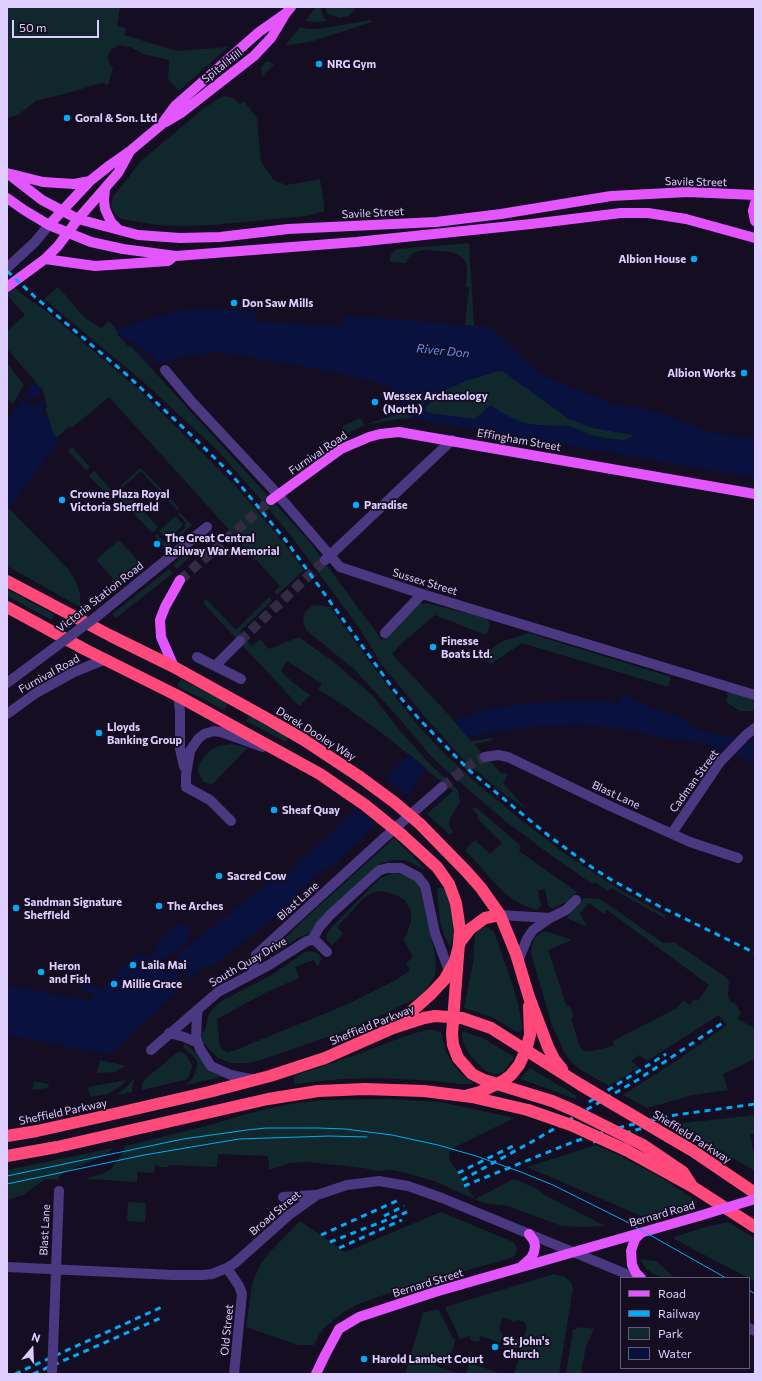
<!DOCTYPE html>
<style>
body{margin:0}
#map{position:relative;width:762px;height:1381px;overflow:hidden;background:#150d22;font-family:Commissioner,sans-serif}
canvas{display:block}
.frame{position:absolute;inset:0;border:8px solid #deceff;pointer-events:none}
.legend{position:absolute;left:620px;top:1277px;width:130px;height:92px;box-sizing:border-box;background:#150d22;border:1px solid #655a7a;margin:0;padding:5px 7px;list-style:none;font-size:12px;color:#deceff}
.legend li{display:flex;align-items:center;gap:8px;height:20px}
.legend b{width:20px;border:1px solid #655a7a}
.north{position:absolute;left:12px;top:1329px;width:40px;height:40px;-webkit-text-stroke:3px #150d22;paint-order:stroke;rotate:19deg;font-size:11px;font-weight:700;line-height:16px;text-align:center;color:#deceff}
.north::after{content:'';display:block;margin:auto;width:14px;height:18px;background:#deceff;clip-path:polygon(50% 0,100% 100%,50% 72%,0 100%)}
.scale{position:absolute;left:12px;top:20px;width:87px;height:18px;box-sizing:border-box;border:2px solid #deceff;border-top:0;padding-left:5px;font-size:12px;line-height:14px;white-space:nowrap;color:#deceff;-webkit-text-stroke:3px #150d22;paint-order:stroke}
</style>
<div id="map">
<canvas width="762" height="1381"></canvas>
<div class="frame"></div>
<ul class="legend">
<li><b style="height:5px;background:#e355ff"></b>Road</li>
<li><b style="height:5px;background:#00acf9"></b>Railway</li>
<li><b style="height:11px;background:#10272c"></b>Park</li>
<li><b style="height:11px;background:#09113f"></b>Water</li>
</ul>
<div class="north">N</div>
<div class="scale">50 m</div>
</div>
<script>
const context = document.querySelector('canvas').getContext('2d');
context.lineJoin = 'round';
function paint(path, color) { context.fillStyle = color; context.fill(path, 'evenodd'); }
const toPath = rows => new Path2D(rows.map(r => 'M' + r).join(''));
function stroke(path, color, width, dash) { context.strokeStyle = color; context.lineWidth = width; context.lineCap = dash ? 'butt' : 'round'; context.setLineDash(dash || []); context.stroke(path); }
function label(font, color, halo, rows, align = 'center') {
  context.font = font + ' Commissioner,sans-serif'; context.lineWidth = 3.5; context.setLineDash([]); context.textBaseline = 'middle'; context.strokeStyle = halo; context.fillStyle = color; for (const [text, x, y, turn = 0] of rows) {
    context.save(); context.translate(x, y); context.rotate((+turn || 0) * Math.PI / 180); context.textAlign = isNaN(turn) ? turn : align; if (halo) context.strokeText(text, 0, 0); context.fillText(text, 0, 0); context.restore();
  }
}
paint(toPath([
 [7,7,120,7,117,26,126,28,124,35,177,51,228,47,179,91,168,79,169,60,143,54,130,47,119,45,112,49,108,55,108,61,113,68,108,85,104,83,98,84,64,94,36,101,18,115,7,118],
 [316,7,320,7,323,16,327,21,316,22,305,21],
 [325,7,356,7,354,11,348,16,340,18,330,15,327,13],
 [371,20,372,22,310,42,289,45,286,44,300,27,308,29,319,29],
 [267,61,269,61,274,65,263,75,265,77,264,77,262,76,261,67],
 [227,96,233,98,240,104,244,101,257,118,261,162,274,180,286,185,320,179,324,204,324,211,306,216,213,225,182,226,157,225,122,219,118,217,113,211,111,206,113,196,130,176,130,175,141,161,204,108,221,97],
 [469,243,474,326,491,327,505,340,343,316,465,325,469,287,466,287,467,269,466,263,463,258,452,252,428,250,419,251,413,253,408,258,406,263,390,262,391,254,394,251,397,249],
 [7,281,22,294,50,314,137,388,233,483,276,533,304,570,277,595,274,592,280,586,109,397,72,428,70,426,56,438,53,434,43,400,26,394,35,381,7,349,7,331,25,315,7,295],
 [58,287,85,318,101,328,109,321,151,368,309,541,382,640,413,609,419,604,426,603,486,618,489,622,490,626,486,635,435,615,401,644,392,654,450,716,471,741,493,738,490,741,474,744,501,773,508,774,503,783,526,809,503,793,464,760,425,717,382,665,360,629,292,537,255,493,218,451,147,385,44,299],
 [7,363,24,385,13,404,9,400,7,402],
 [497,371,503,371,569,419,615,432,624,433,634,436,669,462,410,418,397,419,365,425,348,433,341,427,360,418,365,425,405,411,402,405,436,398,443,391,470,379,476,378],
 [72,447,90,467,86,470,68,451],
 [139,469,142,469,179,508,177,510,141,471,122,488,120,486],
 [94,471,113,492,109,496,89,476],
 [127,493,158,527,152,533,120,499],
 [9,508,69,570,76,582,80,593,80,607,7,566,7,511],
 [179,512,192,525,166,549,154,536,157,534,163,541,168,543,184,529,186,523,178,514],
 [175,516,182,523,182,526,168,539,165,538,159,531],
 [119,540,143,566,121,587,96,560],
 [190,551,193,554,177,569,173,565],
 [169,569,173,573,116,618,112,614],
 [7,589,54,614,51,620,7,596],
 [269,597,272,601,239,632,252,646,260,639,269,649,299,637,334,662,374,697,401,732,431,765,458,790,460,802,449,820,449,826,453,832,450,835,427,814,453,791,387,737,343,705,318,689,322,684,287,661,281,671,291,681,310,695,299,706,203,603,206,599,236,630],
 [320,605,330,607,399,702,422,730,444,753,474,781,521,820,564,853,617,888,665,915,666,919,611,888,608,891,595,882,592,884,537,845,504,820,448,772,430,755,391,709,355,670,306,630,303,622,304,615,306,611,312,606],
 [529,633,671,677,668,687,522,643,491,664,482,655,503,641],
 [181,679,228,703,224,710,177,686],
 [730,691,755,700,755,711,740,711,726,702,728,695,725,694],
 [250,715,289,736,286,742,246,721],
 [230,744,237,745,247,748,214,783,210,784,204,782,198,773,199,764,203,758,211,750,218,746],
 [470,807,477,808,521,846,519,851,577,892,568,901,552,909,548,905,545,889,538,890,541,906,536,910,521,904,504,893,465,850,475,840,490,854,502,843,477,818,478,815],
 [394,838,426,870,405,860,392,860,383,863,379,865,310,933,298,938,275,954,273,951,297,926],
 [393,873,406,875,415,881,420,887,421,893,435,953,436,966,435,976,426,990,417,998,382,1015,339,1033,258,1061,246,1063,231,1063,218,1058,208,1048,204,1043,201,1032,205,1031,208,1016,216,1005,225,999,270,976,305,952,309,951,318,953,322,959,319,964,317,966,314,960,295,967,299,978,267,992,217,1019,220,1047,227,1052,233,1051,348,1004,396,980,410,970,406,963,413,957,403,939,407,934,411,921,411,911,405,900,396,895,381,891,372,893,364,898,337,927,343,934,332,945,327,940,326,936,330,929,380,878],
 [437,888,445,888,450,902,453,916,453,937,451,945,450,946,444,935,440,921],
 [587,898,599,899,606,903,663,943,674,942,726,977,729,982,728,996,730,1002,735,1003,741,1013,737,1018,755,1029,755,1059,723,1074,728,1090,693,1095,647,1108,623,1095,676,1061,727,1025,719,1015,647,1061,639,1055,631,1061,639,1067,609,1086,581,1070,572,1063,564,1052,552,1025,532,957,531,951,532,945,535,938,539,934,543,932,549,932,572,940,548,950,567,1007,570,1006,574,1017,571,1018,580,1047,585,1051,592,1051,614,1046,613,1041,677,1008,683,1000,690,1005,694,999,698,1001,709,985,607,910,604,914,589,903,580,913,587,927,567,918,572,910,583,899],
 [487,927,494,932,513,986,519,1007,522,1026,522,1030,519,1032,515,1031,492,1017,464,1008,473,963,475,934,478,929],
 [425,1030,434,1030,441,1032,446,1051,452,1063,461,1074,474,1084,460,1084,437,1081,378,1078,341,1079,295,1084,293,1076,347,1058,400,1038],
 [462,1031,483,1038,513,1056,514,1058,503,1072,496,1074,489,1073,482,1068,471,1056,465,1047,462,1038],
 [185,1043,196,1053,206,1066,225,1076,186,1085,193,1078,197,1067,197,1062,194,1057,183,1047],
 [179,1051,185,1054,192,1065,192,1068,188,1078,185,1080,142,1090,142,1084,145,1079],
 [100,1060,123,1065,125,1066,115,1072,97,1073],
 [530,1068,577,1096,575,1099,543,1087,520,1079],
 [135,1078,133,1083,132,1092,115,1096,125,1088],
 [127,1080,121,1086,108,1094,90,1097,88,1087],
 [34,1081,49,1084,48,1088,32,1090],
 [389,1099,441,1102,514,1118,451,1149,449,1155,449,1159,475,1199,514,1179,537,1189,545,1195,605,1226,581,1227,562,1226,508,1206,484,1203,434,1181,402,1172,391,1170,378,1171,363,1168,307,1162,290,1163,269,1170,268,1156,218,1154,217,1167,168,1165,168,1167,159,1167,159,1165,155,1165,154,1173,137,1172,137,1182,87,1179,87,1178,102,1174,111,1169,122,1154,125,1146,214,1124,243,1115,271,1108,297,1103,324,1100],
 [755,1115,755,1134,750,1134,755,1160,755,1171,687,1132,675,1124],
 [596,1145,614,1153,657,1175,698,1202,658,1214,641,1216,527,1167],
 [113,1148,107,1155,65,1172,60,1176,58,1180,45,1179,23,1195,7,1200,7,1170],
 [128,1202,146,1203,145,1222,127,1221],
 [441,1212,511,1241,516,1245,517,1249,516,1254,511,1258,410,1286,358,1304,344,1312,325,1327,319,1335,314,1345,298,1345,246,1327,252,1284,260,1265,267,1255,300,1221,345,1252],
 [728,1222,755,1238,755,1285,753,1284,754,1281,674,1239,675,1237,705,1227],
 [640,1259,656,1261,675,1278,663,1278,654,1274,646,1269],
 [554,1274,565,1277,571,1282,573,1288,559,1374,514,1374,522,1350,509,1346,512,1337,519,1340,524,1337,527,1327,524,1322,517,1320,513,1322,511,1320,505,1318,502,1319,499,1328,501,1333,503,1333,500,1343,481,1336,479,1342,470,1340,470,1336,460,1339,445,1307],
 [438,1309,453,1338,455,1340,451,1357,445,1359,438,1356,436,1366,460,1374,405,1374,423,1313],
 [580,1327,594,1329,586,1346,581,1374,566,1374,573,1330],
 [471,1358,473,1358,472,1364,502,1374,466,1374]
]), '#10272c');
paint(toPath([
 [212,309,255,311,255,321,343,326,343,316,349,316,491,327,535,369,548,378,604,400,606,402,650,410,714,433,755,438,755,478,410,418,391,387,346,375,306,367,220,352,187,356,158,364,151,368,115,329,181,310],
 [497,371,503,371,569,419,593,428,623,433,633,436,624,440,605,438,590,435,578,429,569,426,536,425,521,422,504,414,492,406,488,407,475,419,429,413,425,410,426,407,443,391,470,379,476,378],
 [35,381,40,388,45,409,42,412,41,416,43,417,47,415,53,434,59,440,7,511,7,420],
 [623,694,650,707,686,719,690,727,722,736,729,735,750,743,755,742,755,763,706,744,691,741,670,739,615,728,578,725,531,727,467,737,454,721,487,709,519,704,572,701,613,702,618,704],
 [409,754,427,769,417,779,414,788,333,866,327,867,298,892,297,900,211,967,205,966,188,979,184,975,176,980,174,983,178,987,177,991,110,1055,7,1035,7,985,90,1001,95,997,65,978,69,971,101,990,136,954,149,957,158,949,154,945,176,925,183,924,188,928,190,931,188,940,168,958,165,956,155,964,164,973,169,973,179,964,176,956,281,872,285,876,338,826]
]), '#09113f');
paint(toPath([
 [119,333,124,339,130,340,148,354,154,355,155,362,158,364,153,367,140,352,131,345,129,347,117,334],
 [42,387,47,408,45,409,43,401,35,405,27,403,22,399,26,394,32,398,38,397,41,394,40,388],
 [384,777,408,796,378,826,354,807],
 [176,966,189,980,187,980,184,978,182,979,173,969]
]), '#150d22');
stroke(toPath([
 [240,641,325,560],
 [442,787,475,761,485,757]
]), '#332a43', 10, [10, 5]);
stroke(toPath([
 [180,580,271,500]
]), '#332a43', 10, [10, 5]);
stroke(toPath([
 [7,268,35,242,49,225],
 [165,370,191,401,272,488,340,567,422,594,755,695],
 [325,560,452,440],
 [96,617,207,527],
 [385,633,422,594],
 [197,657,241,679],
 [215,666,240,641],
 [7,683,50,651],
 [178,696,180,711,180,749,184,767],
 [7,714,36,693,74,672,106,659],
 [485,757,498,755,508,757,610,806,690,842,738,858],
 [231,821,210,800,186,787,186,775,190,751,198,739,204,734,214,731,221,732,263,747],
 [672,833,720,762,746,735,755,728],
 [500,915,550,918],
 [312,940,320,926,331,914,375,874,380,870,388,868,401,868,418,877,425,886,435,933,451,976],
 [518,961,527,939,533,930,550,918,566,910,576,900],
 [251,974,256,955,384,838,442,787],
 [198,1009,197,1016,196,1037,200,1049,211,1066,231,1075,255,1080],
 [169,1033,184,1037,198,1043],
 [151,1050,218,992,269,965,307,941,312,940,316,941,327,952],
 [283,1197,315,1195],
 [7,1267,173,1275,204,1275,212,1274,227,1268,235,1263,289,1215,317,1195,347,1185,379,1181,408,1186,442,1198,636,1278],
 [227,1268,239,1286,242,1294,234,1374],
 [749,1328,755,1331],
 [53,1350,59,1191]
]), '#4a3881', 10);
stroke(toPath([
 [166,122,181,113,254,56,271,38,286,13,291,7],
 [7,173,42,200,78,219,138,235,180,238,220,237,288,229,436,222,501,214,611,196,688,192,755,195],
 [11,174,43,182,74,184,90,181],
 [105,189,104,200,105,209,111,222,119,230],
 [7,198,24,210,49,225,91,242,123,249,176,256,356,242,531,224,621,213,648,213,686,219,755,238],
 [755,203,753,211,755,221],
 [49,225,90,181,110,165,130,151,161,125,175,106,259,32,286,13],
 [45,259,95,266,168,261,172,258],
 [7,287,45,259,58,246,78,219,118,173,129,153],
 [271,500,341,449,369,437,380,434,399,432,755,494],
 [174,667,161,637,160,620,165,607,180,580],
 [522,1266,531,1258,534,1252,535,1246,534,1241,529,1234],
 [641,1278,636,1273,632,1265,631,1251,635,1239,641,1233],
 [316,1374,325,1355,339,1329,359,1317,435,1292,699,1216]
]), '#e355ff', 10);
stroke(toPath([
 [7,581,111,636,174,667,266,718,304,740,360,777],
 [7,607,86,650,178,696,320,774,346,792],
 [420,824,466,871,481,888,500,915,516,954,529,997,548,1047,554,1059,562,1069],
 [402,835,437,867,449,884,456,903,460,930,452,1034,453,1045,458,1058,472,1074,484,1080,552,1101],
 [395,1026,431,994,445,979,455,961,460,942,470,929,485,918,500,915],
 [468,1095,480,1092,503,1081,511,1075,519,1065,526,1050,530,1035,529,1006],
 [7,1136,37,1131,109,1115,209,1092,270,1076,325,1058,393,1028,424,1018,435,1016,462,1018,491,1028,581,1085],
 [669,1137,693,1151,755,1193],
 [643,1145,683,1172,692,1186],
 [626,1150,693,1187,755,1227],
 [7,1156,57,1147,268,1099,318,1091,365,1089,424,1091,472,1097,528,1110]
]), '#ff497a', 12);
stroke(toPath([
 [7,1176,183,1139,247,1130,266,1128,319,1128,345,1129,392,1135,438,1145,476,1156,521,1172,553,1185,627,1222,726,1278],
 [7,1184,144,1155,239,1139,329,1136,367,1137],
 [749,1290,755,1294]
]), '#00acf9', 1);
stroke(toPath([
 [7,271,35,297,127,375,190,434,232,475,287,542,394,690,420,720,470,771,549,836,587,864,610,879,657,905,755,953],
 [589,1102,666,1054],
 [593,1142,643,1128],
 [458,1173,513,1146],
 [462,1180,535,1140,639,1079,724,1022],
 [464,1186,573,1142,617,1128,675,1115,755,1104],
 [384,1216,404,1206],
 [321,1235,401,1199],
 [330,1242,407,1212],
 [339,1248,402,1220],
 [15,1374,164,1306],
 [33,1374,163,1317]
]), '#00acf9', 3, [6, 5]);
stroke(toPath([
 [50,651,96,617],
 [52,1371,53,1350]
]), '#4a3881', 10);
stroke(toPath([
 [699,1216,755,1199]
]), '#e355ff', 10);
stroke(toPath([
 [360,777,394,802,420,824],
 [346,792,365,805,402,835],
 [581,1085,669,1137],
 [552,1101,573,1110,643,1145],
 [528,1110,571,1125,626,1150]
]), '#ff497a', 12);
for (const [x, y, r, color] of [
 [319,64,4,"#00acf9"],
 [67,118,4,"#00acf9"],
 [694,259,4,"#00acf9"],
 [234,303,4,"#00acf9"],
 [744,373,4,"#00acf9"],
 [375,402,4,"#00acf9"],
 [62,500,4,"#00acf9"],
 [356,505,4,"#00acf9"],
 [157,544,4,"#00acf9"],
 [433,647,4,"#00acf9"],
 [99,733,4,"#00acf9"],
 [274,810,4,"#00acf9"],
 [219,876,4,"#00acf9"],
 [159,906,4,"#00acf9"],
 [16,908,4,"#00acf9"],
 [133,965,4,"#00acf9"],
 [41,972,4,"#00acf9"],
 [114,984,4,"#00acf9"],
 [495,1347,4,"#00acf9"],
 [364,1359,4,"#00acf9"]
]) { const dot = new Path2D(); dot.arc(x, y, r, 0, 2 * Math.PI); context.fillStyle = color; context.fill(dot); stroke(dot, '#150d22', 1.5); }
label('bold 11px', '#deceff', '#150d22', [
 ["NRG Gym",327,64],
 ["Goral & Son. Ltd",75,118],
 ["Albion House",686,259,"right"],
 ["Don Saw Mills",242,303],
 ["Albion Works",736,373,"right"],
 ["Wessex Archaeology",383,396],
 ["(North)",383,409],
 ["Crowne Plaza Royal",70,494],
 ["Victoria Sheffield",70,507],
 ["Paradise",364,505],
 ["The Great Central",165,538],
 ["Railway War Memorial",165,551],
 ["Finesse",441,641],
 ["Boats Ltd.",441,654],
 ["Lloyds",107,727],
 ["Banking Group",107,740],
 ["Sheaf Quay",282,810],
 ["Sacred Cow",227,876],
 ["Sandman Signature",24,902],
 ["Sheffield",24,915],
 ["The Arches",167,906],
 ["Laila Mai",141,965],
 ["Heron",49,966],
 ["and Fish",49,979],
 ["Millie Grace",122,984],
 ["St. John's",503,1341],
 ["Church",503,1354],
 ["Harold Lambert Court",372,1359]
], 'left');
label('11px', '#deceff', '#150d22', [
 ["Spital Hill",222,66,-38],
 ["Savile Street",696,182,1],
 ["Savile Street",373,213,-3],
 ["Effingham Street",519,440,10],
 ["Furnival Road",318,453,-34],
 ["Sussex Street",425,582,17],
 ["Victoria Station Road",100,597,-38],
 ["Furnival Road",49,674,-29],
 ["Derek Dooley Way",316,734,32],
 ["Cadman Street",694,781,-54],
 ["Blast Lane",616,795,25],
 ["Blast Lane",298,901,-42],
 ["South Quay Drive",248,962,-30],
 ["Sheffield Parkway",372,1025,-22],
 ["Sheffield Parkway",63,1112,-12],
 ["Sheffield Parkway",692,1137,32],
 ["Broad Street",275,1213,-40],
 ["Bernard Road",662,1214,-16],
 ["Blast Lane",45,1230,-87],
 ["Bernard Street",428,1283,-17],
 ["Old Street",227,1330,-84]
]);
label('italic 12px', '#5c92ff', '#150d22', [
 ["River Don",443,351,6]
]);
</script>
